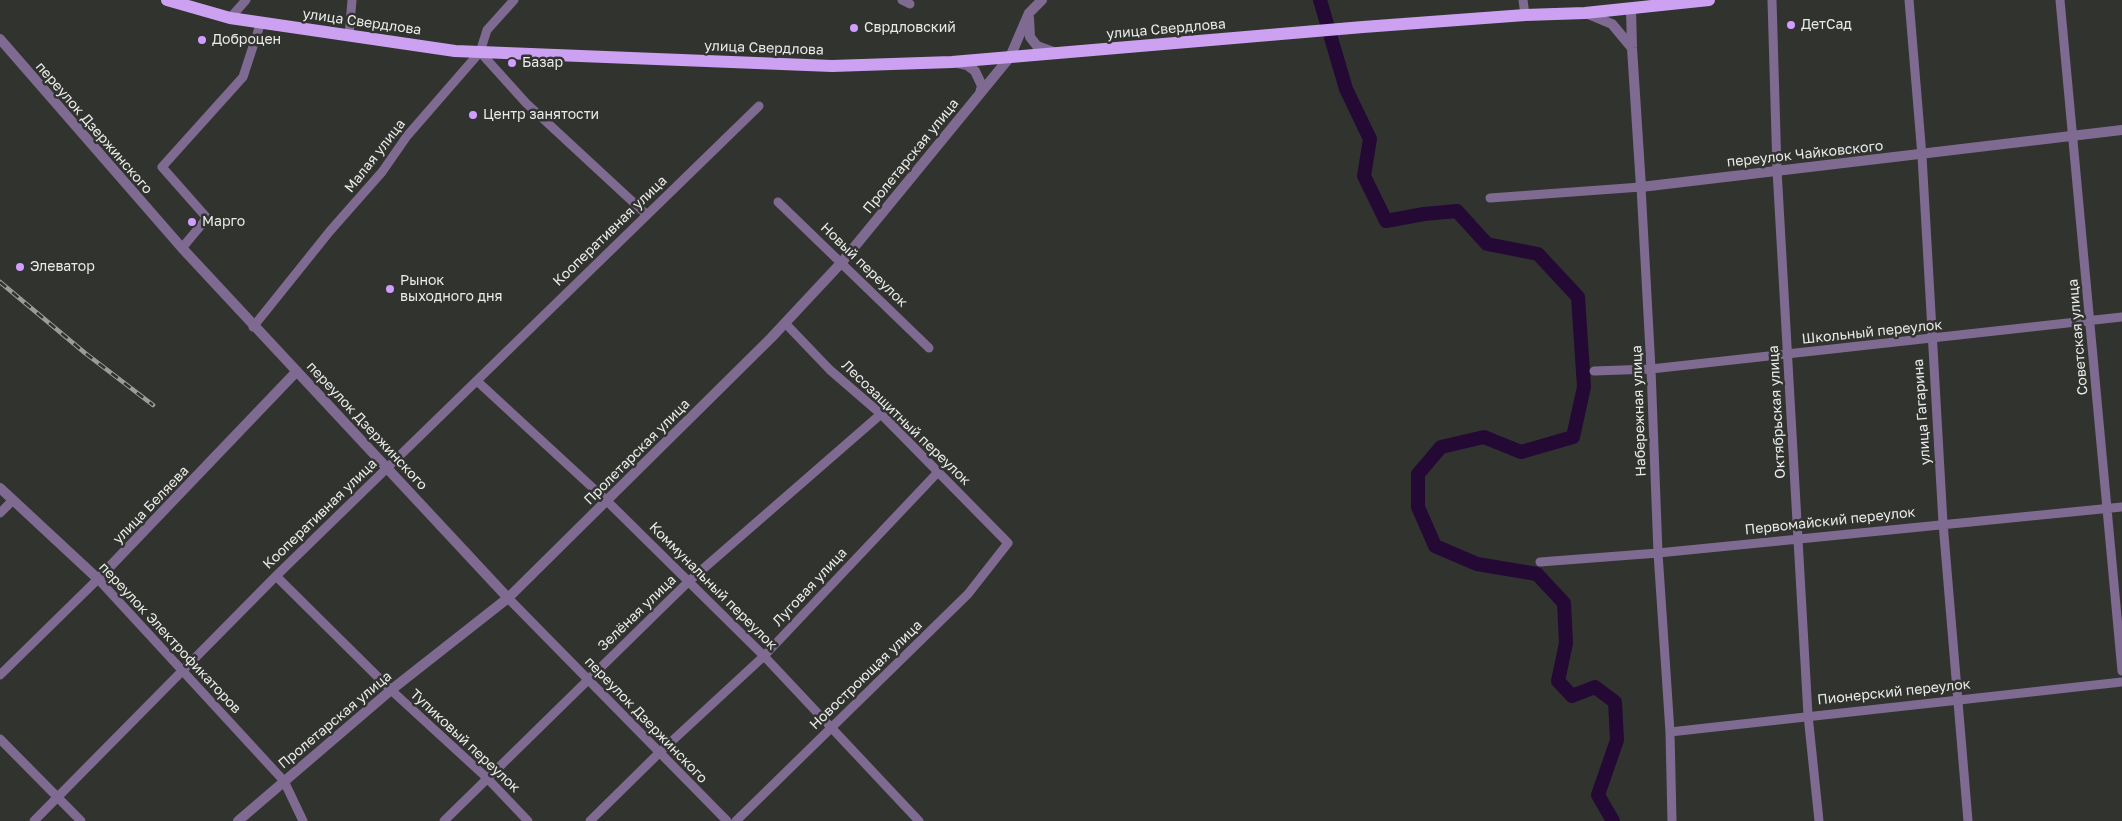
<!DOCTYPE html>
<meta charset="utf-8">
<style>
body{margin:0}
canvas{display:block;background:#31332f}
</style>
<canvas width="2122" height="821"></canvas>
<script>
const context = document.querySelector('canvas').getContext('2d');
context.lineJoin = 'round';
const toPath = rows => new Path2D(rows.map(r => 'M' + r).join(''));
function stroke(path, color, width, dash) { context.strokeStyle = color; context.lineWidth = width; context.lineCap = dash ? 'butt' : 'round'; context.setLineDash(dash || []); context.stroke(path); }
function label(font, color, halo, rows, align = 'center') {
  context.font = font + ' "Golos Text",sans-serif'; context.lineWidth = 5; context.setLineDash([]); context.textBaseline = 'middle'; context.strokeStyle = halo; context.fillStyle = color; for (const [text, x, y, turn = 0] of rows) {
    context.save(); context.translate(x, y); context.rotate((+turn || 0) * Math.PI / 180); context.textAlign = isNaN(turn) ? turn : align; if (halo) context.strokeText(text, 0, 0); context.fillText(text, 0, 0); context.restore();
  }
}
stroke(toPath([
 [1320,0,1346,89,1370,139,1364,176,1386,221,1424,214,1457,211,1487,244,1538,254,1578,297,1584,387,1573,437,1521,452,1484,437,1441,447,1418,474,1418,507,1435,546,1477,564,1537,574,1564,603,1566,643,1558,681,1572,696,1595,687,1615,702,1617,740,1598,795,1613,821]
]), '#240935', 14);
stroke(toPath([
 [902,0,910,4],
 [1523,0,1525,15],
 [1772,0,1777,170,1808,715,1819,821],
 [1909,0,1922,156,1943,523,1968,821],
 [2060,0,2122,671],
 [230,18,246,0],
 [349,36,352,0],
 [480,52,526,103,647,215],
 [1490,198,1641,187,1651,369,1658,553,1670,732,1672,821],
 [778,202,929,348],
 [182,248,207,218,162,167,243,77,261,22],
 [253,327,330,231,382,172,407,136,480,52,487,30,514,0],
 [1594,371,1651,369,2122,317],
 [477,381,607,501,764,656,919,821],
 [0,513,13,500],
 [1540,562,1658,553,2122,507],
 [276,576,391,690,487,778,528,821],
 [508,598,727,821],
 [0,675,98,579,284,781,303,821],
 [1670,732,2122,682],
 [0,739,81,821],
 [34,821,276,576,759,106],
 [444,821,688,582,881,414],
 [590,821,659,753,764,656,939,471],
 [736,821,968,594,1008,543,881,414,830,370,785,323]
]), '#7f6b92', 9);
stroke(toPath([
 [1631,9,1632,48,1641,187,2122,130],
 [1588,14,1612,24,1632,48],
 [1029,18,1030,37,1037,46,1053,52],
 [0,39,182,248,508,598],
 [958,63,967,65,975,71,982,86,980,93],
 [0,488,98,579,297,371],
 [238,821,391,690,508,598,771,338,842,262,1010,57,1029,13,1042,0]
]), '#7f6b92', 10);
stroke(toPath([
 [167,0,230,18,455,51,832,66,952,62,1363,27,1525,15,1585,13,1709,0]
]), '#cda1f2', 12);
const rail = toPath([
 [0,282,85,353,153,405]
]);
stroke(rail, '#9b9c99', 4.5);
stroke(rail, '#31332f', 2.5, [8]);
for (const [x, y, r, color] of [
 [1791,25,5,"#d19dfe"],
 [854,28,5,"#d19dfe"],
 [202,40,5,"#d19dfe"],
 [512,63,5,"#d19dfe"],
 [473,115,5,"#d19dfe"],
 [192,222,5,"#d19dfe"],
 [20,267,5,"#d19dfe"],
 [390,289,5,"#d19dfe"]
]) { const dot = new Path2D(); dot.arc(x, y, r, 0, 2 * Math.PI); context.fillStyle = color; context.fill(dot); stroke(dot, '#31332f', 2); }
label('14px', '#eaebe9', '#31332f', [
 ["улица Свердлова",362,22,8],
 ["улица Свердлова",1166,29,-5],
 ["улица Свердлова",764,48,2],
 ["переулок Дзержинского",94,128,49],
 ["переулок Чайковского",1805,154,-6],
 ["Малая улица",375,156,-52],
 ["Пролетарская улица",911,156,-51],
 ["Кооперативная улица",610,231,-44],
 ["Новый переулок",864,265,44],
 ["Школьный переулок",1872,332,-6],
 ["Советская улица",2078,337,-95],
 ["Набережная улица",1639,411,-92],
 ["Октябрьская улица",1777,412,-93],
 ["улица Гагарина",1922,412,-94],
 ["Лесозащитный переулок",906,423,44],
 ["переулок Дзержинского",367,426,47],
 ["Пролетарская улица",637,452,-45],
 ["улица Беляева",151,505,-46],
 ["Кооперативная улица",320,514,-44],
 ["Первомайский переулок",1830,521,-6],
 ["Коммунальный переулок",713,586,45],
 ["Луговая улица",810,587,-47],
 ["Зелёная улица",637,613,-44],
 ["переулок Электрофикаторов",170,638,47],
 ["Новостроющая улица",866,675,-44],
 ["Пионерский переулок",1894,692,-6],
 ["Пролетарская улица",335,720,-40],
 ["переулок Дзержинского",646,720,46],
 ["Тупиковый переулок",465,741,43]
]);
label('14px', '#eaebe9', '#31332f', [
 ["ДетСад",1801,25],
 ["Сврдловский",864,28],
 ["Доброцен",212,40],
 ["Базар",522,63],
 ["Центр занятости",483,115],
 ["Марго",202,222],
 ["Элеватор",30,267],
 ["Рынок",400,281],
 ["выходного дня",400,297]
], 'left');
</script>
